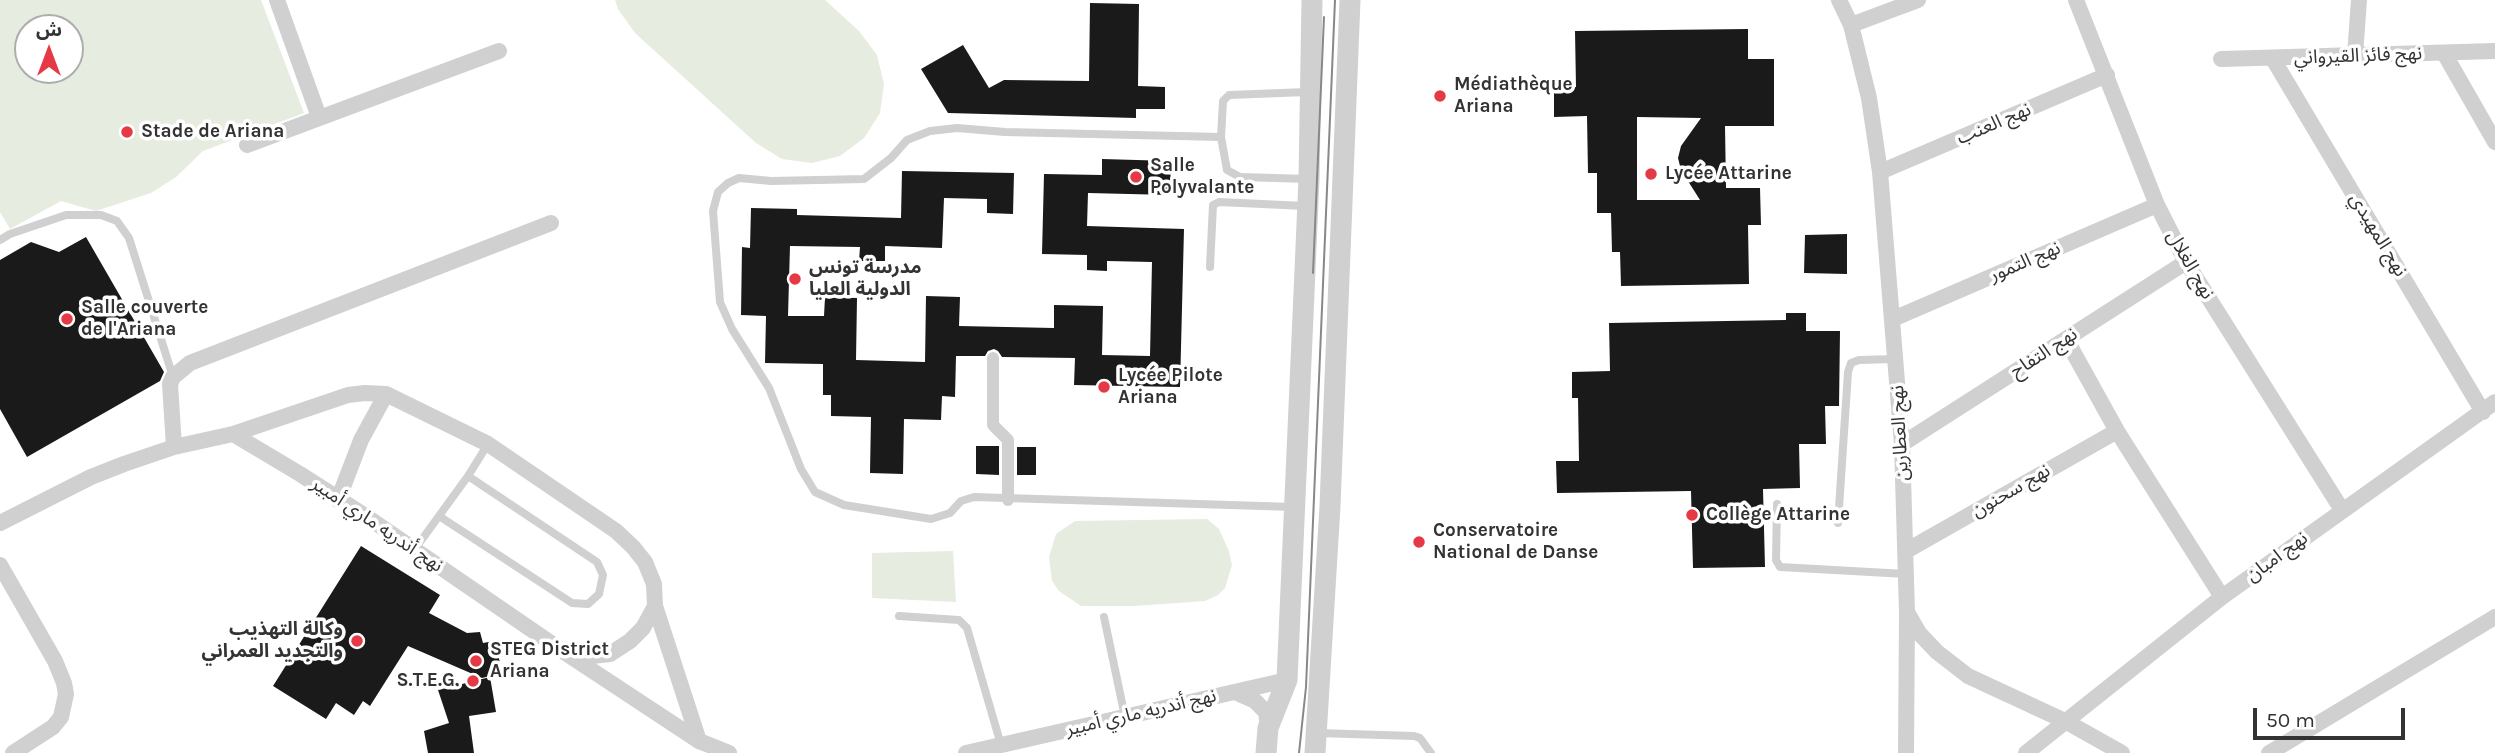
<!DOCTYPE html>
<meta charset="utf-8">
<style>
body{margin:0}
#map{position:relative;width:2495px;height:753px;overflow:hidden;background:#fff;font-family:Karla,"Noto Sans Arabic",sans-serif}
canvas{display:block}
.north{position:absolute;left:14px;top:14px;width:70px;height:70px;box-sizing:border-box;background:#fff;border:2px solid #adadad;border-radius:50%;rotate:0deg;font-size:19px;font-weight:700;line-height:28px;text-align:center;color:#333}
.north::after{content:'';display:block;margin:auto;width:24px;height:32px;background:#e63946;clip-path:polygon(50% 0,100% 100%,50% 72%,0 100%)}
.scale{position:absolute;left:2253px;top:708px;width:152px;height:32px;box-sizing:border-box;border:4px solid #333;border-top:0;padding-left:9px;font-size:21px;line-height:24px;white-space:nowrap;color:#333;-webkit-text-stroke:5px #fff;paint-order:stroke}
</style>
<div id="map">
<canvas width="2495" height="753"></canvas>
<div class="north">ش</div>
<div class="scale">50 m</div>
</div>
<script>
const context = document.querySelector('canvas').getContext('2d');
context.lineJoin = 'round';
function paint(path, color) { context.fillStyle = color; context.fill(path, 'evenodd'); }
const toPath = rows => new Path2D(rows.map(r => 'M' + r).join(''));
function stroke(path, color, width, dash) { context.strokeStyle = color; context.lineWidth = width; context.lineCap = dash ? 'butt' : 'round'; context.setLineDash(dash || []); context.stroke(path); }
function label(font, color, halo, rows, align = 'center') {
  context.font = font + ' Karla,"Noto Sans Arabic",sans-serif'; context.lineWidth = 7; context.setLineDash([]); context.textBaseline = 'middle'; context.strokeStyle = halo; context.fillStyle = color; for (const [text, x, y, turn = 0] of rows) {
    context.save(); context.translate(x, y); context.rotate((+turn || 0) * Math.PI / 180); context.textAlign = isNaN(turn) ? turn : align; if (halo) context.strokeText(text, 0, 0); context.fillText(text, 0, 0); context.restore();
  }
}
paint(toPath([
 [0,0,261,0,304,113,203,151,176,177,151,193,96,211,61,201,10,229,0,212],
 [28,28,70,28,70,70,28,70],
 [615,0,825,0,859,31,877,55,884,84,880,113,864,138,840,156,812,163,782,159,756,143,635,33,618,9],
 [1207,519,1219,529,1229,551,1232,565,1225,588,1218,595,1205,601,1134,606,1081,606,1059,591,1052,581,1049,557,1056,534,1075,521],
 [953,551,956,602,872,598,872,553]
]), '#e6ecdf');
paint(toPath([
 [1090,3,1139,4,1138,86,1165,87,1165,109,1136,109,1136,118,948,113,921,69,963,45,989,88,1004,80,1089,81],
 [1748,29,1748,59,1774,59,1774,126,1725,126,1726,188,1760,188,1761,225,1748,225,1749,284,1621,286,1620,252,1612,252,1611,213,1597,213,1597,173,1588,173,1587,116,1554,117,1554,87,1576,87,1575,31],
 [1637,117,1701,118,1681,146,1678,158,1681,170,1700,200,1637,200],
 [1102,159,1171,161,1170,195,1088,193,1087,226,1184,229,1180,387,1074,385,1075,358,1002,357,998,351,994,349,988,351,985,356,956,356,955,397,942,396,941,420,904,419,903,474,870,473,871,417,831,416,831,395,823,395,823,364,765,363,766,316,741,315,742,247,750,248,751,208,797,209,797,215,901,218,902,171,1014,173,1013,214,987,213,987,199,944,198,942,248,885,246,885,261,859,261,860,247,790,246,788,316,824,316,825,297,857,298,856,360,925,362,926,296,960,297,959,326,1054,328,1054,305,1103,306,1102,355,1150,356,1152,262,1107,261,1107,271,1087,270,1087,255,1042,254,1044,174,1102,175],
 [1847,234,1847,274,1804,273,1805,235],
 [86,237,164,372,160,381,27,457,0,409,0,260,31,242,59,252],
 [1786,313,1806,313,1806,331,1840,331,1839,406,1825,406,1826,444,1799,444,1800,488,1763,489,1765,567,1693,568,1691,491,1557,493,1556,461,1579,461,1578,398,1572,398,1572,372,1610,371,1609,323,1786,320],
 [976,446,999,446,999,475,976,474],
 [1017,447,1036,447,1036,475,1017,475],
 [361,546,440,595,429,613,467,633,480,632,483,643,494,641,503,673,482,678,408,646,370,706,363,701,354,715,336,703,326,719,273,686],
 [490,677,496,712,469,716,474,753,428,753,424,731,449,723,438,690]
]), '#1a1a1a');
stroke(toPath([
 [1221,137,1223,101,1229,95,1307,92],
 [0,240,10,234,66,215,101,215,117,221,129,238,173,377],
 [1210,267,1213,205,1219,202,1305,206],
 [1777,504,1776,560,1780,567,1906,574],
 [1294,507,974,497,961,501,950,513,931,519,844,505,815,492,801,469,769,388,732,329,720,302,713,211,718,192,728,183,739,178,771,181,864,179,891,158,907,140,930,131,957,128,1005,132,1221,137,1227,170,1240,177,1309,179],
 [439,516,572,603,588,604,599,594,603,575,597,562,468,476],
 [1838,523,1848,372,1851,363,1859,360,1896,359],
 [415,549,468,476,488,444],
 [899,616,959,620,967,628,1001,745],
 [1104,617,1125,717],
 [1317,733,1414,736,1420,738,1431,753]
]), '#d0d0d0', 8);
stroke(toPath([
 [993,358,993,425,1008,440,1008,500]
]), '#d0d0d0', 12);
stroke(toPath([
 [277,0,319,117],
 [1839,0,1851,25,1869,98,1880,172,1902,444,1907,612,1919,633,1937,652,1968,676,2065,721,2122,753],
 [2076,0,2157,205,2186,262,2342,510],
 [1851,25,1918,0],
 [2444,53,2495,142],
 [2355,55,2359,0],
 [2221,59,2495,51],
 [2273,59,2483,412],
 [247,145,499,51],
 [1880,172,2107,75],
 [1893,319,2157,205],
 [2066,339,2117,431,2222,597],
 [233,434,348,395,365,393,386,394],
 [1902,444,2186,262],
 [174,447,170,384,173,377,190,363,551,223],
 [338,500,361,440,386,394,488,444,616,531,633,547,645,562,654,584,655,606,643,628,630,641,610,654,592,656,570,653],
 [0,523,91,477,124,464,174,447,233,434,300,474,370,519,564,652,699,741,729,753],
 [1906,551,2117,431],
 [0,565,55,661,64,683,66,694,61,717,53,727,13,753],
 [655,606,699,741],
 [1235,692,1255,701,1266,712,1268,728],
 [966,753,1287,680],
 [1906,753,1907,614],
 [2026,753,2222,597,2495,402],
 [2269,753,2495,617]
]), '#d0d0d0', 16);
stroke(toPath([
 [1266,753,1268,728,1287,680,1309,179,1312,0],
 [1315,753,1330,506,1350,0]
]), '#d0d0d0', 21);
stroke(toPath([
 [1313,273,1324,17],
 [1299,753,1306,687,1335,0]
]), '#888', 2);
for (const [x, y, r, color] of [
 [1440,96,7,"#e63946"],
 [127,132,7,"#e63946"],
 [1651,174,7,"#e63946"],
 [1136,177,7,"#e63946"],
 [795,279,7,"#e63946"],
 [67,319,7,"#e63946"],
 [1104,387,7,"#e63946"],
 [1692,515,7,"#e63946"],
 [1419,542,7,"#e63946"],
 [357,641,7,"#e63946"],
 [476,661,7,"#e63946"],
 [473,681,7,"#e63946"]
]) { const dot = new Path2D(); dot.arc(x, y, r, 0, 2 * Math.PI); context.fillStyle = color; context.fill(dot); stroke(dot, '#fff', 2.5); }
label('19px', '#333', '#fff', [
 ["نهج فائز القيرواني",2358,56,-2],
 ["نهج العنب",1994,124,-23],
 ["نهج المهيدي",2378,235,59],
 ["نهج التمور",2025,262,-23],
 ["نهج الغلال",2190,265,60],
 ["نهج التفاح",2044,353,-33],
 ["نهج العطارين",1900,433,-93],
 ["نهج سحنون",2011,491,-30],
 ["نهج أندريه ماري أمبير",377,525,34],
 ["نهج امبان",2277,557,-36],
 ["نهج أندريه ماري أمبير",1141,713,-13]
]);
label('bold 19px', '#333', '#fff', [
 ["Médiathèque",1454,85],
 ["Ariana",1454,107],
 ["Stade de Ariana",141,132],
 ["Salle",1150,166],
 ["Polyvalante",1150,188],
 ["Lycée Attarine",1665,174],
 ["مدرسة تونس",809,268],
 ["الدولية العليا",809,290],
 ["Salle couverte",81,308],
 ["de l'Ariana",81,330],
 ["Lycée Pilote",1118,376],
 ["Ariana",1118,398],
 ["Collège Attarine",1706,515],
 ["Conservatoire",1433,531],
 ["National de Danse",1433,553],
 ["وكالة التهذيب",343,630,"right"],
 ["والتجديد العمراني",343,652,"right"],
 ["STEG District",490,650],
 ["Ariana",490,672],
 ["S.T.E.G.",459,681,"right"]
], 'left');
</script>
